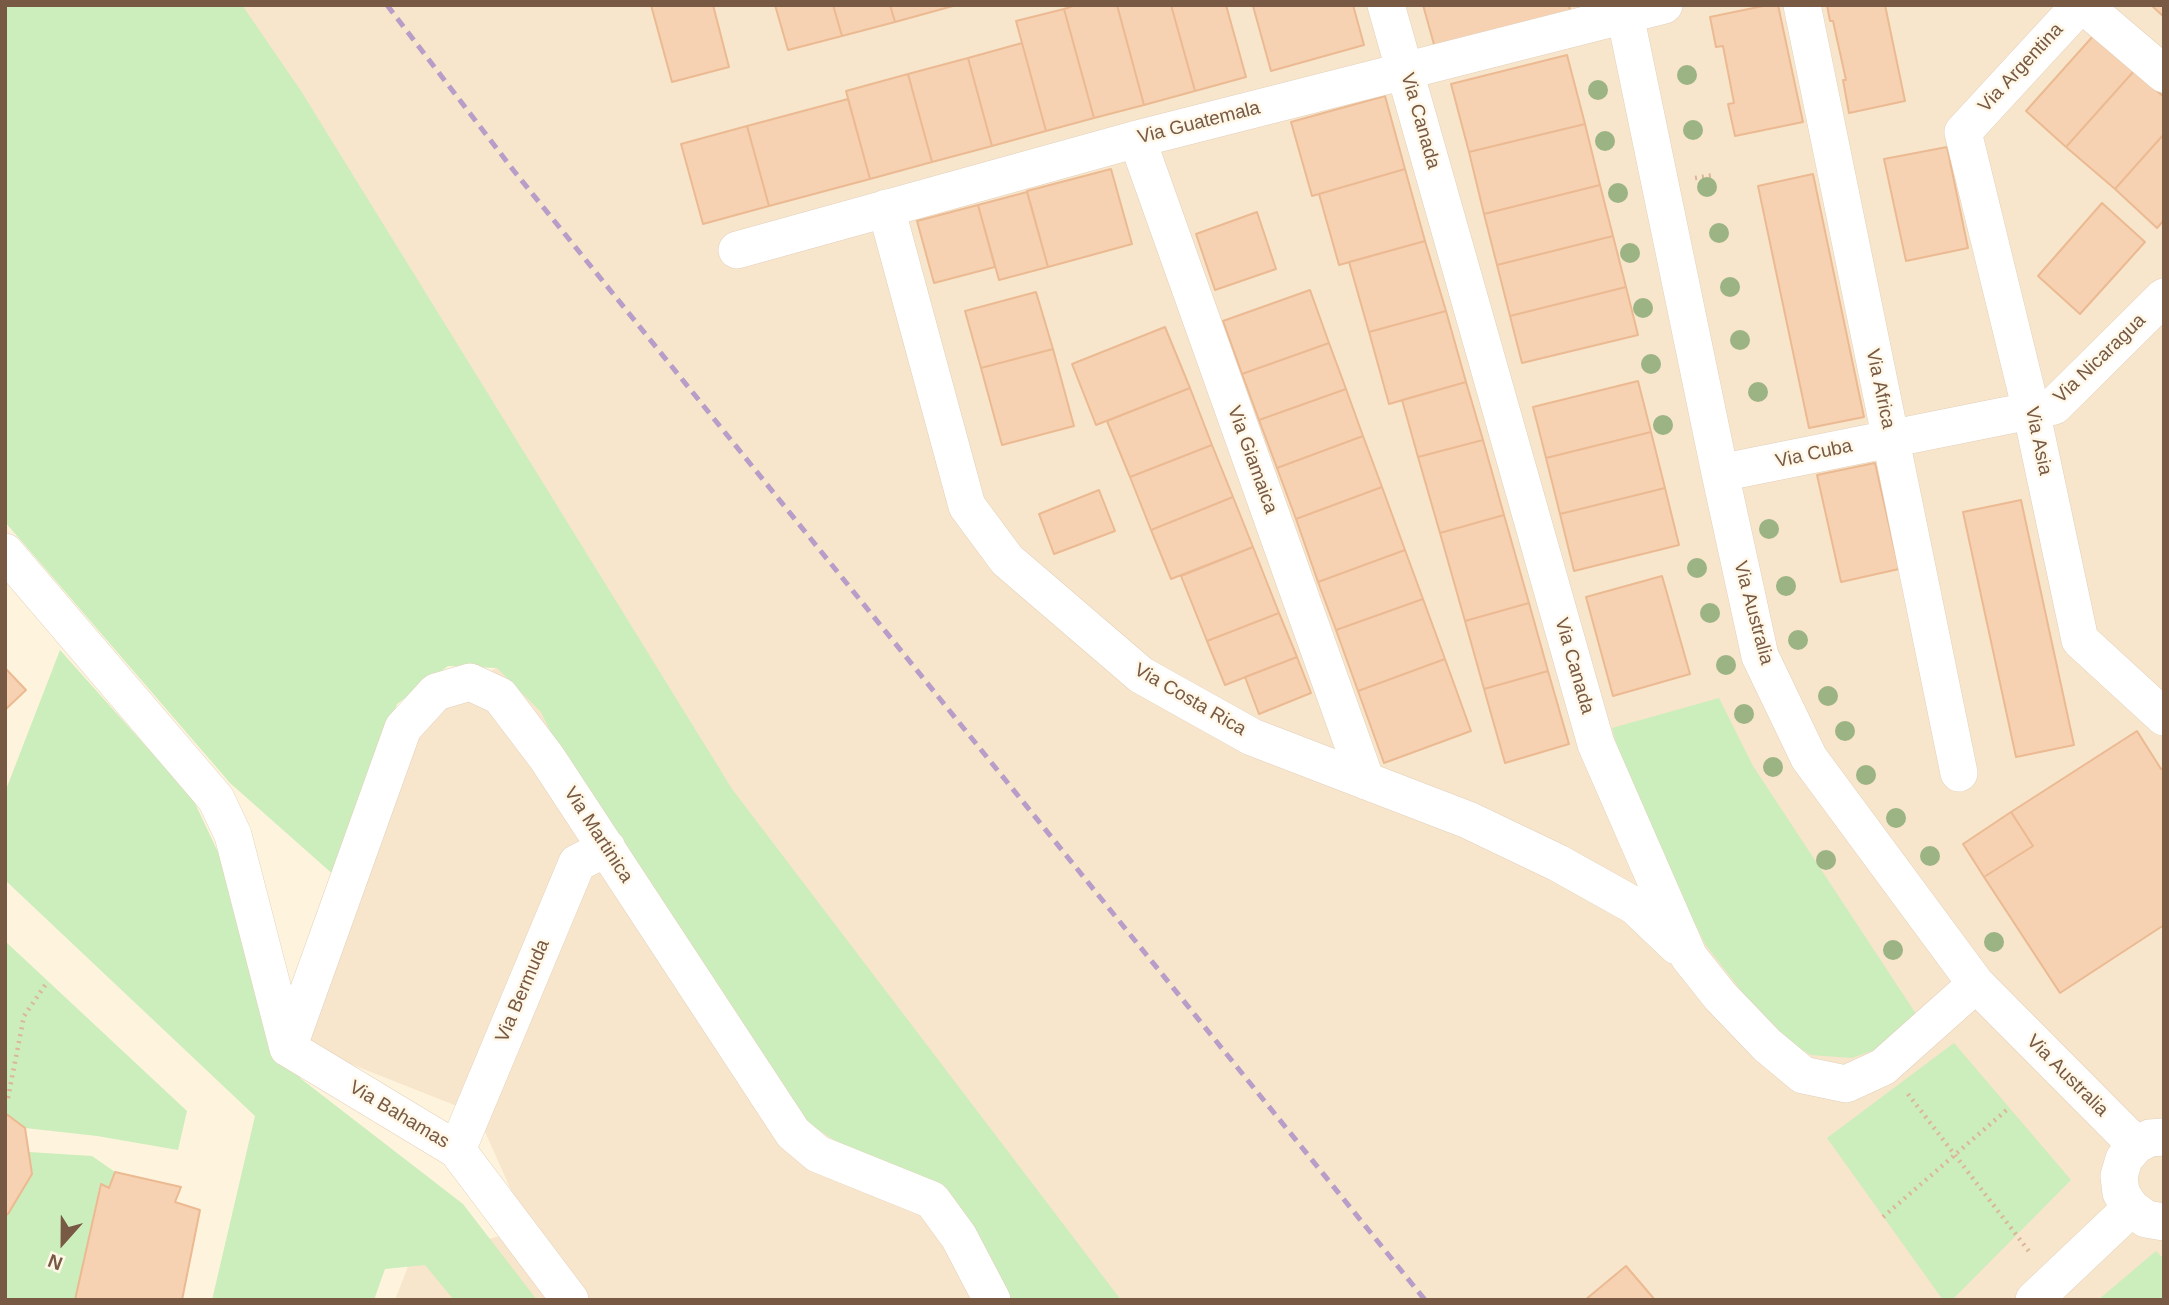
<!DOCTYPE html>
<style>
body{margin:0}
#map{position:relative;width:2169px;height:1305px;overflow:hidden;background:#fef4de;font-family:Arial,sans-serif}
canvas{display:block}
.frame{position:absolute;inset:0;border:7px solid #775944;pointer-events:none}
.north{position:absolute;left:28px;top:1207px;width:70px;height:70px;-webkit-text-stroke:5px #fff7e7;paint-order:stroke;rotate:201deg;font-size:19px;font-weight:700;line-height:28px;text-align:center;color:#775944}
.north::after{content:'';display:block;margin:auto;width:24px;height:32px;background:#775944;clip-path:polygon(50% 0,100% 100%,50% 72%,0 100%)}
</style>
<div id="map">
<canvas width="2169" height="1305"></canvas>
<div class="frame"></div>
<div class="north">N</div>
</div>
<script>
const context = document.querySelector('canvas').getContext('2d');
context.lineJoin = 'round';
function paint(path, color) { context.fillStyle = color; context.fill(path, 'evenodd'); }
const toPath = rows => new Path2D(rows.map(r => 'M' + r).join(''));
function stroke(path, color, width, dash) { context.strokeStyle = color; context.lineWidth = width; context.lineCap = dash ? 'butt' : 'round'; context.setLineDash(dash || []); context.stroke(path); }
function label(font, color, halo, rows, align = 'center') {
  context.font = font + ' Arial,sans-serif'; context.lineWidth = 5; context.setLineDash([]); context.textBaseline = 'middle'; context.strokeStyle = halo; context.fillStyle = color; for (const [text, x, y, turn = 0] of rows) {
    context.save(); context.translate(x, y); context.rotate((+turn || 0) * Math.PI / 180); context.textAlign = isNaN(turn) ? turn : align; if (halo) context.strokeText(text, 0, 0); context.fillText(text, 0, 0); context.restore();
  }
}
paint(toPath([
 [125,5,2164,5,2164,1300,395,1300,410,1261,528,1228,477,1114,300,1044,410,728,510,658]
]), '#f7e6cc');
paint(toPath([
 [5,5,242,5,301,91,732,789,1121,1300,1009,1300,986,1250,852,1152,787,1109,607,848,541,712,497,668,448,666,397,704,336,877,230,783,5,522],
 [60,650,193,799,225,867,300,1078,463,1204,537,1300,454,1300,425,1265,385,1269,374,1300,212,1300,255,1116,5,880,5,792],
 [1719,698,1753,766,1916,1014,1885,1046,1852,1058,1811,1055,1773,1032,1705,944,1626,781,1612,728],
 [5,941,187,1111,178,1150,97,1136,25,1128,5,1113],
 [1954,1043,2071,1180,1952,1300,1943,1300,1827,1138],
 [29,1152,92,1156,115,1172,109,1188,100,1184,75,1300,5,1300,5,1215,9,1213,32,1174],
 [2156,1251,2164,1259,2164,1300,2098,1300]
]), '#ccedbc');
const building = toPath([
 [651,5,713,5,729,67,672,82,651,5],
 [775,5,833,5,842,36,788,50,775,5],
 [833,5,890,5,895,22,842,36,833,5],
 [890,5,952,5,953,6,895,22,890,5],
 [1076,5,1117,5,1144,105,1094,118,1064,9,1076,5],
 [1117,5,1171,5,1195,91,1144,105,1117,5],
 [1171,5,1226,5,1246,77,1195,91,1171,5],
 [1257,5,1353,5,1364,45,1271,71,1253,6,1257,5],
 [1423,5,1569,5,1570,11,1435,48,1423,5],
 [1768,5,1778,5,1803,122,1735,136,1728,104,1734,103,1723,46,1716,47,1710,17,1768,5],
 [1827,5,1885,5,1905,101,1849,113,1843,80,1846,80,1833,21,1830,21,1827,5],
 [2151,5,2164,5,2164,17,2151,5],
 [1064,9,1094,118,1046,131,1016,21,1064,9],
 [2094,35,2134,71,2066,147,2026,111,2094,35],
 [1022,43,1046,131,992,146,968,58,1022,43],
 [1567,55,1585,124,1469,152,1451,84,1567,55],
 [968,58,992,146,932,162,908,74,968,58],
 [2134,71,2164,97,2164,134,2115,189,2066,147,2134,71],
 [908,74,932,162,870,179,846,91,908,74],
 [1385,96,1405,169,1312,196,1291,122,1385,96],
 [848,99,870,179,769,206,747,126,848,99],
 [1585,124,1600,185,1484,214,1469,152,1585,124],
 [747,126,769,206,703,224,681,144,747,126],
 [2164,134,2164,220,2157,228,2115,189,2164,134],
 [1947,147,1968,248,1906,261,1884,159,1947,147],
 [1111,169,1132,244,1048,267,1027,191,1111,169],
 [1405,169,1425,241,1339,265,1319,194,1405,169],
 [1813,174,1864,417,1809,428,1758,186,1813,174],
 [1600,185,1613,236,1497,265,1484,214,1600,185],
 [1027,192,1048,267,999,280,978,205,1027,192],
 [2102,203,2145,242,2080,314,2038,276,2102,203],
 [978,205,995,267,934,283,917,221,978,205],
 [1257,212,1276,269,1215,290,1196,234,1257,212],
 [1613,236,1626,287,1510,316,1497,265,1613,236],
 [1425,241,1446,311,1369,332,1349,262,1425,241],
 [1626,287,1638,335,1522,363,1510,316,1626,287],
 [1310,290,1329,343,1242,374,1223,321,1310,290],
 [1036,292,1053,349,981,368,965,311,1036,292],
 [1446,311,1466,382,1389,404,1369,332,1446,311],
 [1165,327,1190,388,1096,425,1072,364,1165,327],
 [1329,343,1346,389,1259,420,1242,374,1329,343],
 [1053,349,1074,426,1002,445,981,368,1053,349],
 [1638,381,1651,432,1546,458,1533,407,1638,381],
 [1466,382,1483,440,1418,457,1402,400,1466,382],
 [1190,388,1212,445,1130,477,1107,421,1190,388],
 [1346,389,1363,436,1277,468,1259,420,1346,389],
 [1651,432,1665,488,1560,514,1546,458,1651,432],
 [1363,436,1382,487,1296,519,1277,468,1363,436],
 [1483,440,1504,515,1440,533,1418,457,1483,440],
 [1212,445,1233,497,1151,530,1130,477,1212,445],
 [1875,463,1899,569,1841,582,1817,475,1875,463],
 [1382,487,1405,550,1318,582,1296,519,1382,487],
 [1665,488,1679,545,1574,571,1560,514,1665,488],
 [1099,490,1115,531,1054,554,1039,514,1099,490],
 [1233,497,1253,547,1171,579,1151,530,1233,497],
 [2021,500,2074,745,2016,757,1963,512,2021,500],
 [1504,515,1529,603,1465,621,1440,533,1504,515],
 [1253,547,1279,613,1207,641,1181,576,1253,547],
 [1405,550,1423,599,1336,630,1318,582,1405,550],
 [1662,576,1690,674,1613,696,1586,597,1662,576],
 [1423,599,1445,659,1358,691,1336,630,1423,599],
 [1529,603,1548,671,1484,689,1465,621,1529,603],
 [1279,613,1297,657,1225,685,1207,641,1279,613],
 [1297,657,1311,693,1259,714,1245,677,1297,657],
 [1445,659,1471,731,1384,763,1358,691,1445,659],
 [5,668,26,690,5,710,5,668],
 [1548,671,1569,744,1505,763,1484,689,1548,671],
 [2137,731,2161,769,2164,768,2164,925,2060,993,1984,877,2033,846,2011,812,2137,731],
 [2011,812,2033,846,1984,877,1963,844,2011,812],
 [5,1113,25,1128,32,1174,8,1214,5,1215,5,1113],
 [115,1172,181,1187,175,1202,200,1210,182,1300,75,1300,101,1184,109,1188,115,1172],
 [1626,1266,1655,1300,1585,1300,1626,1266]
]);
paint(building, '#f6d2b3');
stroke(building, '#ebba92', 2);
const minor = toPath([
 [1386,5,1596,744,1689,957,1720,996,1767,1045,1803,1075,1846,1084,1883,1067,1976,984],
 [1623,5,1720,473,1760,656,1809,758,1976,984,2136,1145],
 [1802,5,1959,773],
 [2080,5,1963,132,2031,410,2080,640,2164,717],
 [2083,5,2164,74],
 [1137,139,1366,781],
 [886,208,967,506,1007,560,1141,675,1252,737,1468,820,1558,863,1635,906,1677,946],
 [737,250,1137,139,1664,5],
 [1720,473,2054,406,2164,297],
 [5,552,216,799,233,835,288,1048],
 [288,1048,403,728,436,692,470,682,500,696,547,758,793,1133,818,1154,932,1200,959,1237,992,1300],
 [288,1048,457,1150,570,1300],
 [2164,1137,2150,1138,2136,1145,2124,1159,2119,1176,2121,1193,2131,1208,2146,1219,2164,1222],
 [457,1150,577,863,607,848],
 [2034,1300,2131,1208]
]);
stroke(minor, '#e3d0ba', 38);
stroke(toPath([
 [1695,178,1713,175],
 [1908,1094,2031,1254],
 [8,1098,24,1016,48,981],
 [1883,1217,2010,1107]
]), '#dbb697', 4.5, [2, 5]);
stroke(minor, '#fff', 37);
stroke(toPath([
 [387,5,514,171,1425,1300]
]), '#b79dc8', 5, [10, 7]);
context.fillStyle = '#9cb384';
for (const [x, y] of [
 [1687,75],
 [1598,90],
 [1693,130],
 [1605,141],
 [1707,187],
 [1618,193],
 [1719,233],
 [1630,253],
 [1730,287],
 [1643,308],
 [1740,340],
 [1651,364],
 [1758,392],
 [1663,425],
 [1769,529],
 [1697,568],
 [1786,586],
 [1710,613],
 [1798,640],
 [1726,665],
 [1828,696],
 [1744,714],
 [1845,731],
 [1773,767],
 [1866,775],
 [1896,818],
 [1930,856],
 [1826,860],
 [1994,942],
 [1893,950]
]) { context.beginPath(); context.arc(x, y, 10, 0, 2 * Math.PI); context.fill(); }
label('19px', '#775944', '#fff7e7', [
 ["Via Argentina",2021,68,-47],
 ["Via Canada",1420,121,74],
 ["Via Guatemala",1199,123,-14],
 ["Via Nicaragua",2100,359,-44],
 ["Via Africa",1880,389,78],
 ["Via Asia",2038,441,78],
 ["Via Cuba",1814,454,-12],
 ["Via Giamaica",1252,460,70],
 ["Via Australia",1753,613,75],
 ["Via Canada",1574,666,74],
 ["Via Costa Rica",1190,700,30],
 ["Via Martinica",598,835,57],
 ["Via Bermuda",523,991,-67],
 ["Via Australia",2067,1076,45],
 ["Via Bahamas",399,1115,31]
]);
</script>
